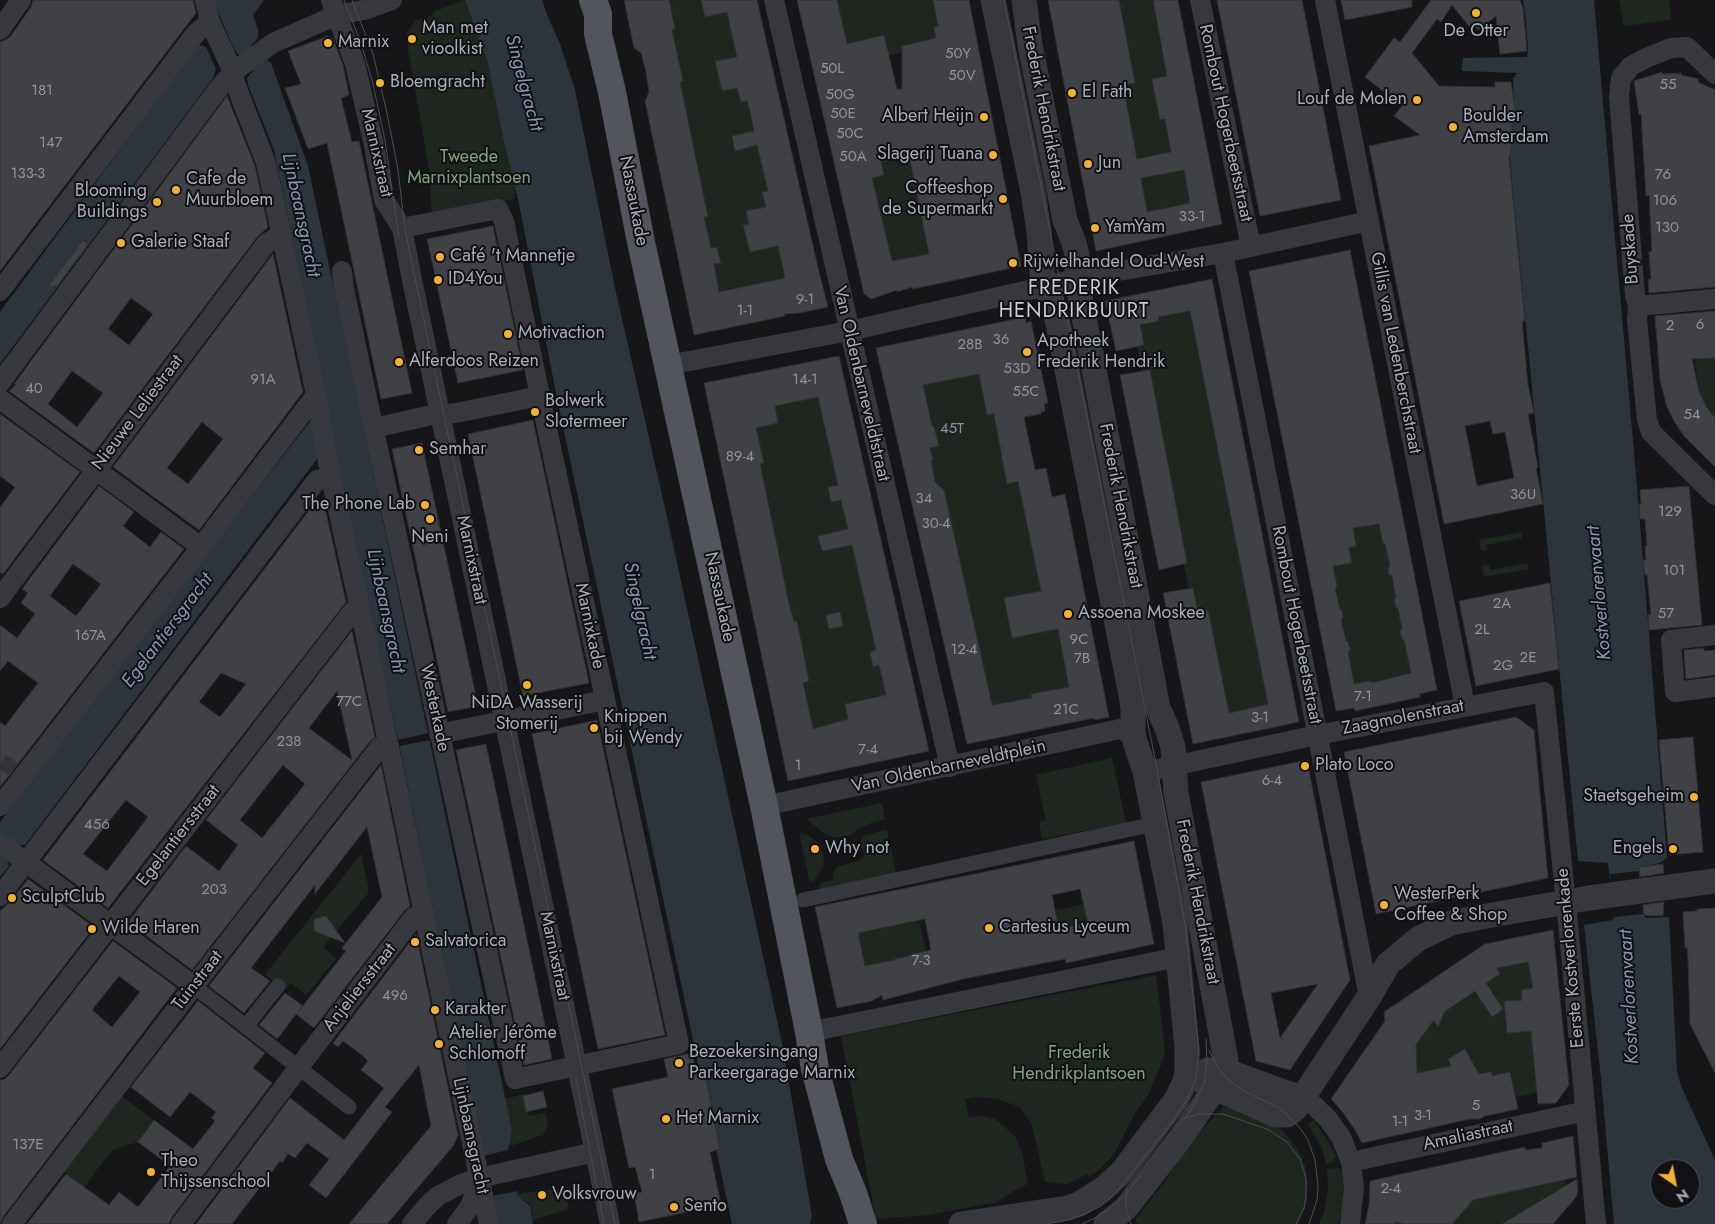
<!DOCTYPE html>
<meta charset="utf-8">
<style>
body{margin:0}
#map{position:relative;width:1715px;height:1224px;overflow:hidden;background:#161618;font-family:Jost,sans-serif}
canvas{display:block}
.north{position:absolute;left:1650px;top:1159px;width:50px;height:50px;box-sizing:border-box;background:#111113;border:1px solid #4d4f55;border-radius:50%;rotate:147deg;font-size:14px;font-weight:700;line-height:20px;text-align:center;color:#a8adb8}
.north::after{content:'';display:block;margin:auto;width:18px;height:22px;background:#f2b134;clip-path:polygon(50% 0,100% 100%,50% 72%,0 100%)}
</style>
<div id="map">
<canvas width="1715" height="1224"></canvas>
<div class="north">N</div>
</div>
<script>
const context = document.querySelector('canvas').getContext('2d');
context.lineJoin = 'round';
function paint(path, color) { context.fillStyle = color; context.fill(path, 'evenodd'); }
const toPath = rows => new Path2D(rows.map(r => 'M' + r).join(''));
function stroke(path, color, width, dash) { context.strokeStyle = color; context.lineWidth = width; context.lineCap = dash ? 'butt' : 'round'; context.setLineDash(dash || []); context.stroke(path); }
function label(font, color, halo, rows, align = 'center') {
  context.font = font + ' Jost,sans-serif'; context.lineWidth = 4; context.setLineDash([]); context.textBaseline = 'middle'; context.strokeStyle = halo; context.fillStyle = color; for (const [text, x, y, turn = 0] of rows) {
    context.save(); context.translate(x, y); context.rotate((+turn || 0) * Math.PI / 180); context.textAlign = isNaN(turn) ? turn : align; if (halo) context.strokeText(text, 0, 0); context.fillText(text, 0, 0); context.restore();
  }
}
paint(toPath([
 [464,0,465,0,488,64,516,192,514,194,515,199,432,217,429,169,406,38,407,33,415,21,425,18,434,14,433,12],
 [649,0,739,0,796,283,718,304],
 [824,0,942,0,949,42,839,66],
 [1068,0,1167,0,1200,210,1112,231],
 [1619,0,1669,0,1671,18,1670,20,1625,26,1623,23],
 [963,94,999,254,880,282,854,116],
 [1341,269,1416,683,1352,699,1271,282],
 [1202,302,1274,711,1217,721,1132,322],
 [1009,346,1079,693,985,715,907,370],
 [1715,348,1715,422,1699,398,1694,350],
 [829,388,903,733,814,755,737,407],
 [1521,532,1522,538,1486,545,1487,550,1481,551,1479,540],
 [1528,563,1529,569,1484,577,1482,566,1489,565,1490,570],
 [1112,758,1126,823,1042,839,1039,822,1046,820,1036,775],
 [882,803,885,820,871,823,857,830,851,835,836,838,825,834,806,819],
 [887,829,896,873,820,889,819,887,822,882,833,880,833,874,837,867,861,860,864,857,864,854,861,846,861,841,864,836],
 [799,833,808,835,816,841,821,848,823,855,824,864,820,872,815,879,810,883],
 [361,854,369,892,323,947,336,959,306,995,291,983,284,990,265,974],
 [1112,899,1134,914,1059,930,1055,910],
 [854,916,873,930,919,921,926,951,895,959,866,980],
 [1544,954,1549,1090,1378,1127,1410,1017,1499,958],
 [1156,975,1165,1050,1163,1060,1149,1094,1135,1113,1113,1156,1098,1171,1089,1177,1087,1174,1067,1184,1045,1182,1032,1125,1020,1107,997,1099,977,1097,965,1099,969,1117,984,1116,995,1119,1015,1136,1022,1152,1028,1184,1017,1189,997,1202,928,1215,876,1219,841,1036],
 [524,1094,529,1116,545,1113,548,1123,546,1129,542,1135,508,1147,512,1130,505,1099],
 [120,1095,154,1120,138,1142,112,1150,84,1187,62,1171],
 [1224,1107,1228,1107,1266,1122,1282,1130,1296,1146,1305,1165,1308,1184,1306,1204,1299,1224,1138,1224,1135,1220,1165,1181,1180,1156,1204,1127],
 [1313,1120,1326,1138,1337,1158,1334,1159,1334,1162,1326,1164,1323,1151,1308,1124],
 [1563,1162,1566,1194,1539,1224,1393,1224,1398,1200],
 [1338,1168,1341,1170,1344,1186,1340,1220,1338,1224,1319,1224,1324,1213,1328,1189,1327,1169],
 [557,1189,566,1195,569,1209,533,1220,530,1204,514,1194]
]), '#1e261f');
paint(toPath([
 [214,0,264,0,253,15,258,29,258,36,256,41,251,45,265,61,268,60,271,63,308,166,512,1130,508,1151,516,1190,518,1196,530,1206,533,1224,498,1224,398,739,334,452,317,459,25,845,18,845,7,859,9,866,0,877,0,822,311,420,328,408,274,150,248,85,247,78,253,71,234,49,216,69,213,78,0,364,0,312,196,47,221,19],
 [465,0,542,0,548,17,560,44,575,90,615,288,667,517,782,1043,812,1216,810,1224,732,1224,558,403,518,199,504,142,488,64],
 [1523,0,1594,0,1637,487,1667,857,1662,862,1639,868,1643,914,1646,918,1669,917,1677,1071,1681,1086,1715,1160,1715,1224,1614,1224,1601,1078,1584,925,1613,920,1615,917,1608,863,1578,861,1510,161,1510,116,1514,115,1513,79,1517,73,1462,71,1463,58,1527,57,1528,49,1526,20],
 [1660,1169,1690,1169,1690,1199,1660,1199]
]), '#2c353c');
paint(toPath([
 [221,19,234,49,216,69,206,47,199,45],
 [429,733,430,740,399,746,397,740],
 [1639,871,1643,914,1615,917,1610,874],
 [508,1150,517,1191,492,1196,483,1156]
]), '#161618');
const building = toPath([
 [33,0,193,0,196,13,0,271,0,42,5,40,10,37,31,7,33,0],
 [624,0,669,0,675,29,672,30,683,81,680,82,708,217,704,217,711,248,717,247,721,263,714,264,719,292,785,278,778,246,750,252,743,225,749,224,746,211,766,207,762,192,768,191,757,145,735,151,732,136,754,131,751,116,747,101,741,102,737,88,722,91,715,61,737,57,727,12,705,17,701,0,757,0,819,272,828,307,799,313,784,314,785,316,694,335,645,101,649,92,646,72,641,53,634,48,624,0],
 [797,0,837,0,847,44,884,35,897,89,902,89,902,46,936,38,934,27,938,26,933,0,969,0,1021,266,913,289,912,287,897,292,897,290,871,299,864,294,797,0],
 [909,155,929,254,892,261,872,178,884,175,881,162,909,155],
 [1048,0,1119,0,1135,83,1123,85,1137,159,1171,152,1165,119,1160,120,1152,79,1167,76,1153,0,1178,0,1222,224,1096,251,1048,0],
 [1184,170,1190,203,1147,212,1141,178,1184,170],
 [1217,0,1302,0,1341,200,1260,216,1217,0],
 [1341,0,1412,0,1412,7,1345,20,1341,0],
 [1431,0,1520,0,1523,8,1527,51,1500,54,1496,16,1478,30,1475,27,1472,30,1452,5,1441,22,1437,19,1412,53,1439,86,1495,87,1495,82,1511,82,1516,116,1512,115,1512,147,1509,158,1525,321,1522,321,1528,385,1534,413,1528,414,1538,467,1536,468,1543,504,1444,524,1369,146,1420,135,1394,116,1402,106,1365,77,1394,38,1400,42,1431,0],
 [1490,421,1493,434,1505,432,1514,478,1477,486,1465,426,1490,421],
 [328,36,333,39,343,65,349,95,341,98,352,142,359,141,412,393,381,399,327,143,308,149,285,88,301,84,288,51,328,36],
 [1662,72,1662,74,1681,73,1681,75,1699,79,1698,82,1715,90,1715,287,1649,293,1648,280,1651,279,1649,252,1652,251,1649,195,1646,196,1641,114,1639,115,1634,81,1662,72],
 [227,96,255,166,268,227,257,237,94,453,9,391,16,385,14,384,227,96],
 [131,298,153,314,129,345,108,329,131,298],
 [72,371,103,393,77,427,48,404,72,371],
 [493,226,523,370,458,383,427,239,493,226],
 [83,240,88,244,58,285,47,288,83,240],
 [1350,250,1437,690,1419,694,1420,697,1355,711,1354,708,1336,711,1249,271,1350,250],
 [1379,524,1383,543,1385,544,1390,566,1388,568,1389,575,1392,576,1396,598,1394,599,1396,607,1398,608,1402,629,1400,631,1402,639,1404,640,1411,673,1372,683,1371,681,1354,684,1348,652,1350,650,1348,642,1346,641,1341,620,1343,618,1342,610,1340,610,1335,588,1337,586,1333,566,1352,563,1349,548,1356,546,1353,528,1379,524],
 [273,254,303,392,199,530,113,467,273,254],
 [202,422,223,439,188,484,167,468,202,422],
 [1212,279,1299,722,1193,744,1163,593,1193,588,1198,612,1208,610,1229,713,1268,704,1203,375,1190,311,1158,317,1159,321,1140,325,1144,345,1116,351,1105,301,1212,279],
 [1715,311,1715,358,1692,359,1699,392,1706,406,1715,418,1715,467,1684,436,1674,421,1667,407,1660,380,1655,316,1715,311],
 [1025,317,1026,323,1031,321,1048,403,1044,404,1045,411,1041,412,1041,414,1024,417,1035,470,1046,468,1052,497,1065,494,1109,717,1094,720,1094,718,967,744,876,348,1025,317],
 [979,374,987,415,994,414,1007,484,1018,481,1041,591,1004,598,1012,638,1058,629,1069,687,1031,694,1032,698,992,705,944,490,935,482,931,461,933,460,930,448,939,446,934,426,932,426,923,385,979,374],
 [839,356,929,751,788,781,704,383,839,356],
 [818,397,838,485,828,487,831,502,841,500,848,529,818,536,822,551,852,545,876,650,870,652,873,667,879,665,886,695,845,704,848,719,813,729,803,683,809,681,797,621,794,622,789,604,774,531,760,464,764,463,756,428,778,423,775,406,818,397],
 [1150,370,1187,563,1159,570,1120,375,1150,370],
 [0,414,80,472,3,574,0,572,0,507,15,487,0,476,0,414],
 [533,420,589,683,523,696,468,434,533,420],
 [422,443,478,706,448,712,392,449,422,443],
 [99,486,134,512,123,526,150,547,161,532,184,549,0,787,0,722,5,726,38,683,8,661,0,671,0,625,17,638,35,614,21,603,28,593,22,589,99,486],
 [73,564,101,584,76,616,50,596,73,564],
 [1689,486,1702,625,1649,630,1648,615,1651,615,1647,575,1645,575,1643,560,1646,560,1645,546,1647,545,1645,519,1640,519,1639,504,1641,504,1640,490,1689,486],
 [323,499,346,602,108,908,43,860,317,500,322,502,323,499],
 [221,673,246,684,220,717,199,702,221,673],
 [126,800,148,817,107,871,83,854,126,800],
 [1550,583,1559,669,1476,686,1459,601,1550,583],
 [840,612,843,626,829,629,826,615,840,612],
 [352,631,375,737,371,740,192,970,128,922,186,846,219,871,238,845,206,820,352,631],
 [337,691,352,760,309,728,337,691],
 [283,765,305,784,262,838,240,820,283,765],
 [1704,648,1704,651,1715,650,1715,675,1686,679,1684,650,1704,648],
 [1516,717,1534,730,1548,878,1376,914,1344,752,1516,717],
 [597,720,665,1035,598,1049,532,734,597,720],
 [1693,737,1703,852,1669,855,1659,740,1693,737],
 [486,744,552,1059,524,1065,456,750,486,744],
 [1307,760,1350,980,1290,1070,1256,1061,1201,782,1307,760],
 [1318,984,1280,1038,1271,993,1318,984],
 [381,765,410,906,405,910,314,1028,296,1014,278,1038,276,1038,259,1025,285,993,303,1006,298,1012,346,951,342,948,382,897,367,827,315,894,315,885,251,968,270,981,244,1013,209,986,381,765],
 [1134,841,1154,944,1066,963,1065,959,963,979,883,1000,882,995,872,1001,837,1008,815,907,1134,841],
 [1080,889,1088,923,1059,929,1052,895,1080,889],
 [925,919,931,950,909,955,909,956,895,959,895,960,865,966,858,933,925,919],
 [1663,864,1664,873,1640,877,1639,867,1663,864],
 [28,879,94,927,0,1049,0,911,9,903,28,879],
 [1664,902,1663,916,1644,915,1643,905,1664,902],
 [1715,908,1715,1073,1690,1024,1688,960,1687,947,1685,948,1683,912,1697,911,1697,909,1715,908],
 [326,916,345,943,314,931,314,919,326,916],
 [1553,930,1569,1085,1556,1103,1538,1104,1531,1031,1507,1033,1504,1001,1522,1000,1521,990,1533,988,1528,962,1517,964,1497,968,1500,974,1486,983,1503,1009,1492,1017,1475,991,1444,1012,1438,1027,1434,1020,1416,1044,1417,1073,1451,1066,1448,1059,1465,1049,1479,1074,1491,1072,1492,1076,1510,1072,1518,1109,1485,1116,1479,1119,1470,1119,1362,1143,1355,1130,1341,1110,1331,1099,1385,1021,1384,1012,1485,944,1553,930],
 [416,934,458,1135,454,1145,387,1224,349,1224,431,1126,419,1065,385,1107,392,1112,326,1198,309,1185,329,1159,307,1143,295,1158,288,1154,282,1163,280,1161,232,1224,196,1224,290,1098,344,1140,384,1088,361,1070,368,1061,363,1056,343,1041,338,1047,333,1043,416,934],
 [113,941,177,988,3,1217,0,1224,0,1080,5,1079,9,1075,113,941],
 [119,976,140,992,112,1027,92,1010,119,976],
 [198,1001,265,1053,253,1068,272,1083,172,1217,169,1224,27,1224,66,1174,109,1205,119,1192,138,1207,170,1166,138,1142,154,1120,193,1149,215,1121,211,1118,216,1112,190,1092,170,1117,131,1087,198,1001],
 [692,1053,696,1072,704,1070,720,1149,710,1152,721,1205,639,1222,634,1194,642,1192,635,1167,629,1168,612,1089,668,1077,664,1059,692,1053],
 [543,1091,547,1107,526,1112,523,1096,543,1091],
 [1573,1136,1577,1177,1473,1200,1452,1224,1404,1224,1395,1222,1395,1224,1365,1224,1369,1204,1370,1181,1525,1147,1525,1150,1542,1148,1542,1143,1573,1136],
 [1577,1179,1578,1191,1576,1197,1553,1224,1502,1224,1577,1179]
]);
paint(building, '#404145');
stroke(building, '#303034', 1);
stroke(toPath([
 [2,761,23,777]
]), '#333438', 15, [15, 8]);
stroke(toPath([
 [803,900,1145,826],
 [194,986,349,1107],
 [246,1026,278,986]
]), '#37383d', 15);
stroke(toPath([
 [205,0,210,22,233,72,235,83,266,163,316,395,331,478,360,609,489,1224],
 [331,0,355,64,373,141,384,200,402,228,412,280,610,1224],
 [774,0,950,767],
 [1200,0,1251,247],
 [1325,0,1465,706],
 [0,30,21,0],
 [1715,74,1687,47,1671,48,1646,58,1631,66,1621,78,1619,97,1635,296,1638,306,1637,320,1647,420,1651,432,1715,495],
 [1223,253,1369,997],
 [342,271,344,288,367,398,515,1079,679,1044,540,396,504,221,498,209,402,228],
 [0,291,196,33,210,22],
 [1638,306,1715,299],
 [668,365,849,331,1095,275,1223,253,1369,221],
 [0,383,219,88,233,72,273,43,337,15,364,10,392,0],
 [0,399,201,547],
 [374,428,436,414,443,415,461,412,540,396],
 [0,598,266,244,282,234],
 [1715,635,1671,640,1675,692,1715,687],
 [439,734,605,700],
 [1145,772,1317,735,1544,692,1566,902,1596,1224],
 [0,806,201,547,316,395],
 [764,806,1120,729,1133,735],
 [0,843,194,986],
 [0,896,317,480,331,478],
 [809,1032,1179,957],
 [0,1068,353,611,360,609],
 [1303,1095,1328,1119,1341,1137,1351,1162,1354,1188,1350,1224],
 [1351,1162,1586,1111],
 [12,1224,194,986,380,747,389,745],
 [181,1224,299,1067,414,917,425,915],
 [412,1224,428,1205,438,1196,461,1184,479,1178,595,1152],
 [457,1224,471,1205,478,1180]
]), '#37383d', 20);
stroke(toPath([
 [1024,0,1030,45,1065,220,1074,243,1077,255,1077,280,1158,708,1167,728,1173,747,1176,793,1226,1060,1222,1074,1215,1088,1179,1140,1126,1208,1106,1224],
 [1208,1070,1224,1070,1292,1095,1303,1095],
 [1200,1080,1215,1088,1276,1115,1287,1115,1295,1109,1369,997,1388,964,1418,939,1451,923,1481,917,1589,898,1715,881],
 [961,1224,1067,1208,1079,1204,1102,1190,1122,1172,1176,1100,1185,1082,1187,1072,1187,1049,1175,923,1145,772,1133,735,1133,707,1131,695,1057,319,1042,273,1039,231,1033,192,993,0]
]), '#37383d', 25);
stroke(toPath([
 [593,0,598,14,598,34,612,92,641,242,764,806,809,1032,815,1069,839,1159,853,1193,863,1224]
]), '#53555c', 28);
stroke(toPath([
 [344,0,361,43,373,84,385,140,399,238],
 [352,0,373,54,387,113,398,170,405,229,412,264,615,1224],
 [1004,0,1157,769,1185,924,1199,1051,1196,1078,1188,1098,1175,1118,1115,1194,1101,1206,1085,1214,1069,1220,1046,1224],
 [1209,1050,1216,1065,1225,1077,1242,1090,1281,1109,1300,1128,1308,1140,1315,1160,1318,1186,1317,1200,1309,1224],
 [576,1079,604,1224],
 [1184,1119,1197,1114,1223,1114,1267,1129,1287,1142,1300,1159,1306,1179,1306,1197,1304,1208,1296,1224],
 [1175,1130,1192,1109,1204,1083,1207,1062,1206,1039],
 [1127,1190,1126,1208,1131,1224],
 [1082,1224,1093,1219,1112,1207,1127,1193,1140,1176]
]), '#4a4c52', 1);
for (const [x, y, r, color] of [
 [1476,13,5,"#f2b134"],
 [412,39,5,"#f2b134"],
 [328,43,5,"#f2b134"],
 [380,83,5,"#f2b134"],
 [1072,93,5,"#f2b134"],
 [1417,100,5,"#f2b134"],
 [984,117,5,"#f2b134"],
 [1453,127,5,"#f2b134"],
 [993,155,5,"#f2b134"],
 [1088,164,5,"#f2b134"],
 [176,190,5,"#f2b134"],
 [1003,199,5,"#f2b134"],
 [157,202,5,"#f2b134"],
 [1095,228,5,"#f2b134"],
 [121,243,5,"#f2b134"],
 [440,257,5,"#f2b134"],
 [1013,263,5,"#f2b134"],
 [438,280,5,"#f2b134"],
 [508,334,5,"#f2b134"],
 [1027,352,5,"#f2b134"],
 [399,362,5,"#f2b134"],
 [535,412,5,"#f2b134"],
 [419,450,5,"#f2b134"],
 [425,505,5,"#f2b134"],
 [430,519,5,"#f2b134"],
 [1068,614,5,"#f2b134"],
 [527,685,5,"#f2b134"],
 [594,728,5,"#f2b134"],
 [1305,766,5,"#f2b134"],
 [1694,797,5,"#f2b134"],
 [815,849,5,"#f2b134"],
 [1673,849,5,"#f2b134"],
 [12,898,5,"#f2b134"],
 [1384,905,5,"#f2b134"],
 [989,928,5,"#f2b134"],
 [92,929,5,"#f2b134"],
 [415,942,5,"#f2b134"],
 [435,1010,5,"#f2b134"],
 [439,1044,5,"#f2b134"],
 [679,1063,5,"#f2b134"],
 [666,1119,5,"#f2b134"],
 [151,1172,5,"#f2b134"],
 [542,1195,5,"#f2b134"],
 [674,1207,5,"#f2b134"]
]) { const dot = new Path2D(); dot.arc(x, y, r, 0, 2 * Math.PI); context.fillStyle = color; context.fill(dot); stroke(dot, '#111113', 2); }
label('15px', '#8e929b', null, [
 ["50Y",958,54],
 ["50L",832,69],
 ["50V",962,76],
 ["55",1668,85],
 ["181",42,91],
 ["50G",840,95],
 ["50E",843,114],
 ["50C",850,134],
 ["147",51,143],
 ["50A",853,157],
 ["133-3",28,174],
 ["76",1663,175],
 ["106",1665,201],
 ["33-1",1192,217],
 ["130",1667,228],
 ["9-1",805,300],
 ["1-1",745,311],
 ["6",1700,325],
 ["2",1670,326],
 ["36",1001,340],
 ["28B",970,345],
 ["53D",1017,369],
 ["91A",263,380],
 ["14-1",805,380],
 ["40",34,389],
 ["55C",1026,392],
 ["54",1692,415],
 ["45T",952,429],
 ["89-4",740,457],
 ["36U",1523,495],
 ["34",924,499],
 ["129",1670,512],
 ["30-4",936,524],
 ["101",1674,571],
 ["2A",1502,604],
 ["57",1666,614],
 ["2L",1482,630],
 ["167A",90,636],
 ["9C",1079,640],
 ["12-4",964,650],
 ["2E",1528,658],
 ["7B",1082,659],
 ["2G",1503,666],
 ["7-1",1363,697],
 ["77C",349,702],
 ["21C",1066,710],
 ["3-1",1260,718],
 ["238",289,742],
 ["7-4",868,750],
 ["1",798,766],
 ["6-4",1272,781],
 ["456",97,825],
 ["203",214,890],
 ["7-3",921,961],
 ["496",395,996],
 ["5",1476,1106],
 ["3-1",1423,1116],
 ["1-1",1400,1122],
 ["137E",28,1145],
 ["1",652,1175],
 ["2-4",1391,1189]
]);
label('18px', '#a8adb8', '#111113', [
 ["Man met",422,29],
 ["vioolkist",422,50],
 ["De Otter",1476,32,"center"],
 ["Marnix",338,43],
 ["Bloemgracht",390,83],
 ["El Fath",1082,93],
 ["Louf de Molen",1407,100,"right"],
 ["Albert Heijn",974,117,"right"],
 ["Boulder",1463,117],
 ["Amsterdam",1463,138],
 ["Slagerij Tuana",983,155,"right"],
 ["Jun",1098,164],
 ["Cafe de",186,180],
 ["Muurbloem",186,201],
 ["Coffeeshop",993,189,"right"],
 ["de Supermarkt",993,210,"right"],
 ["Blooming",147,192,"right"],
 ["Buildings",147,213,"right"],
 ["YamYam",1105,228],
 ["Galerie Staaf",131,243],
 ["Café 't Mannetje",450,257],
 ["Rijwielhandel Oud-West",1023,263],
 ["ID4You",448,280],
 ["Motivaction",518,334],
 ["Apotheek",1037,342],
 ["Frederik Hendrik",1037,363],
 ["Alferdoos Reizen",409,362],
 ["Bolwerk",545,402],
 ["Slotermeer",545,423],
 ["Semhar",429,450],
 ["The Phone Lab",415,505,"right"],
 ["Neni",430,538,"center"],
 ["Assoena Moskee",1078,614],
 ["NiDA Wasserij",527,704,"center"],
 ["Stomerij",527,725,"center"],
 ["Knippen",604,718],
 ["bij Wendy",604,739],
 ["Plato Loco",1315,766],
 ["Staetsgeheim",1684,797,"right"],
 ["Why not",825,849],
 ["Engels",1663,849,"right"],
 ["WesterPerk",1394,895],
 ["Coffee & Shop",1394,916],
 ["SculptClub",22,898],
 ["Cartesius Lyceum",999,928],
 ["Wilde Haren",102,929],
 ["Salvatorica",425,942],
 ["Karakter",445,1010],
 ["Atelier Jérôme",449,1034],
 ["Schlomoff",449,1055],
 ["Bezoekersingang",689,1053],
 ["Parkeergarage Marnix",689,1074],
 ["Het Marnix",676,1119],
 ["Theo",161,1162],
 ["Thijssenschool",161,1183],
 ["Volksvrouw",552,1195],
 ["Sento",684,1207]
], 'left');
label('18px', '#a8adb8', '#111113', [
 ["Frederik Hendrikstraat",1043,109,79],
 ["Rombout Hogerbeetsstraat",1225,123,78],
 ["Marnixstraat",376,153,77],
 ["Nassaukade",633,201,79],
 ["Buyskade",1631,249,-94],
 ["Gillis van Ledenberchstraat",1395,353,79],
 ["Van Oldenbarneveldtstraat",861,384,77],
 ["Nieuwe Leliestraat",138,413,-53],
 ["Frederik Hendrikstraat",1120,506,79],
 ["Marnixstraat",471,560,78],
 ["Nassaukade",719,597,78],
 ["Rombout Hogerbeetsstraat",1296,625,79],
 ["Marnixkade",589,626,78],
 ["Westerkade",434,708,78],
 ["Zaagmolenstraat",1403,718,-11],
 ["Van Oldenbarneveldtplein",949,767,-12],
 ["Egelantiersstraat",179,836,-52],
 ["Frederik Hendrikstraat",1197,902,79],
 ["Marnixstraat",554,956,78],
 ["Eerste Kostverlorenkade",1571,958,-95],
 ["Tuinstraat",198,981,-52],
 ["Anjeliersstraat",360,988,-52],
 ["Lijnbaansgracht",470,1136,78],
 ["Amaliastraat",1468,1136,-12]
]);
label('18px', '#7fa381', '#111113', [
 ["Tweede",469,158],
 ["Marnixplantsoen",469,179],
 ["Frederik",1079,1054],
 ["Hendrikplantsoen",1079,1075]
]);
label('italic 19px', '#7f9bb3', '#111113', [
 ["Singelgracht",523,83,75],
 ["Lijnbaansgracht",300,215,78],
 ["Kostverlorenvaart",1600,593,-95],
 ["Lijnbaansgracht",385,611,78],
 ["Singelgracht",639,611,78],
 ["Egelantiersgracht",168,631,-53],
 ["Kostverlorenvaart",1630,997,-93]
]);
context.letterSpacing = '1px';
label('20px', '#c9ccd4', '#111113', [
 ["FREDERIK",1074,289],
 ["HENDRIKBUURT",1074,312]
]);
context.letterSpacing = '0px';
</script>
